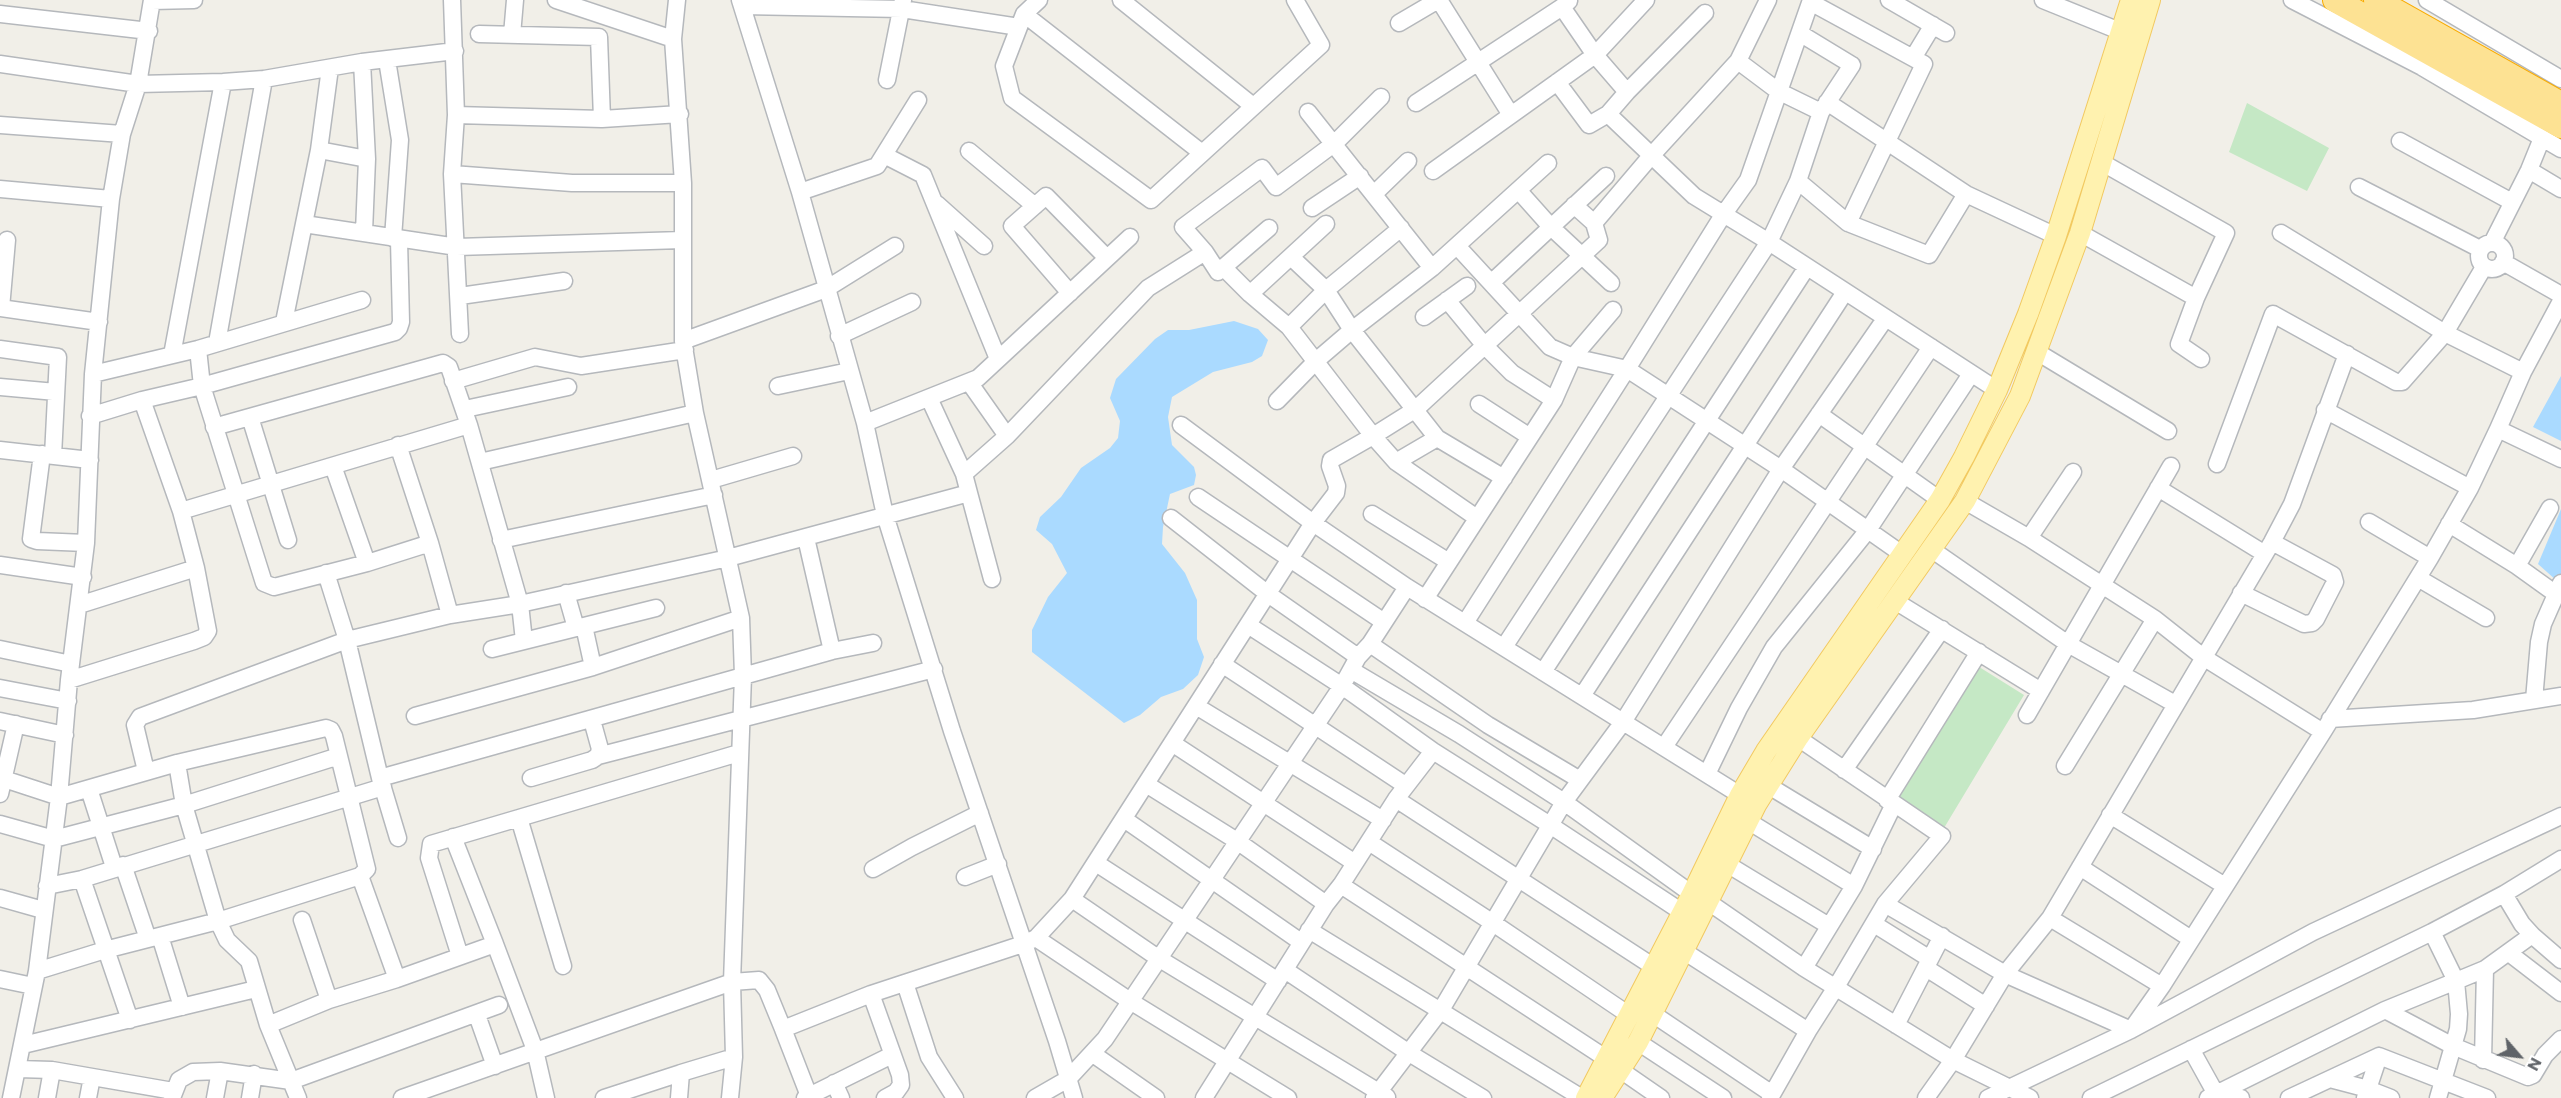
<!DOCTYPE html>
<style>
body{margin:0}
#map{position:relative;width:2561px;height:1098px;overflow:hidden;background:#f1efe8;font-family:Commissioner,sans-serif}
canvas{display:block}
.north{position:absolute;left:2489px;top:1026px;width:60px;height:60px;-webkit-text-stroke:4px #fff;paint-order:stroke;rotate:118deg;font-size:16px;font-weight:700;line-height:24px;text-align:center;color:#5f6368}
.north::after{content:'';display:block;margin:auto;width:21px;height:27px;background:#5f6368;clip-path:polygon(50% 0,100% 100%,50% 72%,0 100%)}
</style>
<div id="map">
<canvas width="2561" height="1098"></canvas>
<div class="north">N</div>
</div>
<script>
const context = document.querySelector('canvas').getContext('2d');
context.lineJoin = 'round';
function paint(path, color) { context.fillStyle = color; context.fill(path, 'evenodd'); }
const toPath = rows => new Path2D(rows.map(r => 'M' + r).join(''));
function stroke(path, color, width, dash) { context.strokeStyle = color; context.lineWidth = width; context.lineCap = dash ? 'butt' : 'round'; context.setLineDash(dash || []); context.stroke(path); }
paint(toPath([
 [2247,103,2329,148,2307,191,2229,152],
 [1976,665,2024,695,1944,828,1897,798]
]), '#c5e8c5');
paint(toPath([
 [1234,321,1258,329,1268,340,1262,356,1252,362,1213,372,1172,397,1168,417,1172,445,1194,467,1196,475,1194,485,1170,494,1163,527,1162,544,1185,573,1197,600,1197,639,1204,657,1198,675,1183,689,1161,697,1140,715,1124,723,1032,652,1032,630,1048,597,1067,573,1052,544,1036,530,1040,517,1061,497,1081,468,1110,448,1118,438,1120,421,1110,398,1116,379,1155,339,1168,330,1189,330],
 [2561,376,2561,441,2533,427],
 [2561,509,2561,574,2557,581,2538,564]
]), '#aadaff');
const minor = toPath([
 [452,0,456,115,452,174,460,334],
 [556,0,673,39],
 [677,0,673,39,683,183,683,341,695,413,741,618,743,676,732,982,734,1057,730,1098],
 [740,0,800,192,865,423,885,515,952,731,1057,1041,1074,1098],
 [1039,0,1024,14,1004,66,1012,98,1151,200,1321,45,1295,0],
 [1121,0,1253,106],
 [1439,0,1511,115],
 [1889,0,1946,33],
 [2043,0,2122,32],
 [2292,0,2422,67,2561,149],
 [2427,0,2561,79],
 [152,1,194,0],
 [742,6,902,9,1019,27],
 [0,14,149,31],
 [1024,14,1202,153],
 [1399,23,1438,0],
 [479,34,599,37,602,119],
 [512,35,515,0],
 [1913,58,1933,25],
 [387,60,400,140,393,238],
 [1738,61,1778,91,1821,112],
 [362,62,367,159,364,232],
 [0,64,138,84,223,82,264,79,362,62,455,51],
 [887,80,903,0],
 [1557,82,1589,125,1608,114,1627,92,1595,55,1562,7],
 [1627,92,1705,13],
 [1827,102,1966,194,2056,236],
 [1416,103,1562,7,1569,1],
 [1308,112,1432,268],
 [1608,114,1694,196,1769,242,1997,390],
 [456,115,602,119,680,114],
 [0,125,122,134],
 [2400,141,2512,202],
 [319,150,367,159],
 [969,151,1035,206],
 [884,155,923,175,998,359],
 [2529,170,2561,189],
 [1433,171,1595,55,1646,0],
 [452,174,572,183,683,183],
 [1798,181,1848,223,1924,64,1812,3],
 [2359,187,2480,249],
 [0,189,111,199],
 [1518,190,1551,227,1611,283],
 [800,192,877,166,918,100],
 [1374,194,1408,161],
 [937,204,984,246],
 [1574,205,1594,223,1651,156,1738,61,1768,0],
 [1312,208,1360,176],
 [1848,223,1929,255,1966,194],
 [304,224,457,247,682,240],
 [1326,224,1250,294,1289,327,1326,290,1401,228],
 [1269,228,1218,272,1205,252,1183,227,1262,168,1276,187,1335,143,1381,97],
 [2080,233,2196,298,2226,233,2101,162],
 [2281,233,2445,333,2523,372],
 [2492,243,2529,170,2542,138],
 '2479 256a13 13 0 1 1 26 0a13 13 0 1 1-26 0Z',
 [1457,246,1550,347,1573,357,1627,369,1781,469,1902,554],
 [1291,257,1326,290,1352,330,1437,438,1504,478],
 [2503,262,2561,295],
 [1223,267,1250,294],
 [1491,283,1606,176],
 [1070,293,1012,226,1046,196,1107,258],
 [460,296,564,281],
 [2196,298,2179,344,2201,359],
 [1447,300,1485,346,1512,373,1554,400],
 [2561,301,2523,372,2498,429,2561,459],
 [0,308,99,322],
 [1,308,7,240],
 [1424,317,1467,286],
 [284,322,319,150,330,68],
 [1289,327,1373,436,1396,462,1477,518],
 [839,336,912,302],
 [683,341,826,289,895,246],
 [217,343,264,79],
 [0,349,58,357,53,456],
 [198,349,202,386,264,583,274,587,367,563,430,543],
 [2037,352,2168,431],
 [172,355,223,82],
 [93,374,198,349,362,300],
 [453,381,535,357,581,366,685,350],
 [969,382,1007,436],
 [778,386,849,371],
 [0,387,56,392],
 [1277,401,1317,360,1352,330,1432,268,1548,163],
 [1479,404,1530,437],
 [465,409,568,387],
 [2325,410,2470,488],
 [1819,414,1940,500],
 [90,416,142,400,202,386,395,332,399,328,401,322,399,240],
 [250,417,288,540],
 [865,423,978,378,1130,237],
 [1181,425,1313,523,1407,587,1740,795],
 [214,427,443,363,449,367,469,425],
 [398,445,430,543,450,615],
 [0,450,90,460],
 [42,454,31,539,37,541,86,543],
 [480,462,695,413],
 [1396,462,1437,438],
 [2217,464,2273,314,2396,382,2402,382,2445,333,2484,267],
 [333,466,367,563],
 [964,474,1007,436,1148,288,1205,252],
 [711,480,793,456],
 [2158,488,2265,554],
 [969,493,992,579],
 [1198,497,1384,622],
 [1965,501,2029,538,2155,619,2203,657,2323,732],
 [181,511,469,425,520,604,524,641],
 [1372,514,1449,562],
 [1171,518,1268,594,1358,657],
 [2369,522,2430,558],
 [2449,524,2517,566,2556,594],
 [806,538,832,651],
 [2029,538,2073,472],
 [501,540,714,495],
 [1931,549,2068,644,2175,704],
 [0,565,83,577],
 [2517,566,2550,508],
 [326,573,347,640,380,778,398,838],
 [2418,578,2486,618],
 [566,593,576,628],
 [2241,593,2304,624,2312,623,2316,619,2335,582,2333,575,2272,542],
 [1425,599,1554,400,1573,357,1613,310],
 [1895,601,2041,691],
 [79,605,196,568],
 [1465,623,1627,369,1723,215,1748,180,1811,0],
 [1248,625,1342,686,1433,751,1550,825,1682,912],
 [584,626,593,667],
 [1370,644,1488,725,1580,780],
 [1504,647,1769,242,1798,181,1821,112,1852,65,1801,34],
 [0,649,71,664],
 [492,649,656,608],
 [1222,664,1405,785],
 [1351,670,1459,734,1564,802,1692,894,1707,901,1804,968,1953,1060,2030,1098],
 [1543,672,1807,267],
 [69,680,194,641,204,637,208,631,196,568,181,511,142,400],
 [0,688,68,701],
 [1582,696,1845,292],
 [2534,700,2539,642,2543,624,2561,583],
 [1196,706,1383,820],
 [2027,715,2171,466],
 [415,716,593,667,741,618],
 [2330,719,2473,710,2561,696],
 [0,721,65,735],
 [1172,743,1355,863],
 [1664,747,1931,347],
 [598,756,934,669],
 [177,763,184,805,218,921,227,940,249,961,268,1025,298,1098],
 [2065,766,2155,619],
 [1844,770,1942,629],
 [146,771,135,725,140,717,347,640,450,615,520,604,728,558,969,493,964,474,929,398],
 [1707,774,1739,708,1774,647,1868,530,1971,374],
 [380,778,832,651,873,643],
 [531,778,592,760,598,756,600,749,592,720],
 [4,779,59,797,177,763,326,728,331,730,334,736,367,869,360,876,218,921,105,950,37,971],
 [1146,784,1237,841,1326,904],
 [1769,786,1873,849],
 [89,789,114,867],
 [0,794,16,724],
 [1396,799,1654,967],
 [1887,800,1979,652],
 [2110,815,2225,886],
 [519,818,563,966],
 [1124,819,1301,942],
 [1748,821,1854,886],
 [0,824,54,839,184,805,339,756],
 [453,837,495,944],
 [1369,842,1493,923,1629,1015],
 [1096,863,1278,981],
 [1727,864,1829,926],
 [123,865,148,939],
 [2080,867,2191,939],
 [873,869,912,847,980,813],
 [360,876,397,979],
 [965,877,998,864],
 [82,879,130,1020],
 [1341,885,1607,1059],
 [47,886,82,879,383,787],
 [2504,894,2522,924,2532,935],
 [0,898,43,910],
 [1072,899,1158,958,1387,1097],
 [1885,904,2005,974,2131,1030,2162,986],
 [2050,918,2162,986,2323,732,2430,558,2470,488,2498,429],
 [302,920,329,1000],
 [1874,924,1930,959],
 [1309,930,1582,1098],
 [160,936,182,1007],
 [1036,938,1130,1001,1288,1098],
 [1682,950,1808,1031],
 [2509,953,2561,993],
 [460,956,429,858,431,844,739,753],
 [1804,968,1854,886,1894,804],
 [1926,968,1986,1006],
 [1285,970,1409,1053,1483,1098],
 [0,979,33,986],
 [905,983,929,1057,955,1098],
 [871,994,900,1075,901,1085,896,1092,885,1098],
 [2385,1010,2453,1046,2528,1077,2533,1075,2545,1055,2561,1039],
 [1653,1014,1772,1094],
 [477,1015,495,1066],
 [268,1025,329,1000,397,979,495,944,535,1050,546,1098],
 [1896,1025,1942,936],
 [1638,1042,1723,1098],
 [23,1045,256,989],
 [2191,1049,2216,1094,2216,1098],
 [1093,1054,1156,1098],
 [2483,1060,2485,969],
 [18,1069,52,1070,173,1091],
 [1619,1069,1661,1098],
 [2330,1079,2368,1089,2391,1098],
 [834,1083,841,1098],
 [2216,1094,2241,1098],
 [809,1096,783,1029,871,994,1023,944,1036,938,1072,899,1313,523,1336,493,1337,486,1330,466,1331,460,1373,436,1416,409,1599,240,1594,223],
 [11,1098,37,971,59,797,69,680,86,543,93,374,111,199,122,134,138,84,152,0],
 [47,1098,52,1070],
 [88,1098,92,1077],
 [172,1098,179,1080,193,1072,220,1071,291,1081,499,1005],
 [215,1098,220,1071],
 [250,1098,254,1074],
 [402,1098,732,982,759,980,767,990,783,1029],
 [604,1098,681,1073],
 [679,1098,681,1073,734,1057],
 [805,1098,892,1055],
 [1035,1098,1068,1079,1105,1039,1342,686,1358,657,1370,644,1407,587],
 [1204,1098,1326,904,1341,885,1396,799,1433,751],
 [1374,1098,1441,1010,1564,802,1623,722,1781,469,1885,319],
 [1770,1098,1808,1031,1836,987,1885,904,1942,836,1798,738],
 [1926,1098,1953,1060,2005,974,2050,918,2272,542,2292,504,2347,354],
 [1988,1098,2131,1030,2313,932,2561,816],
 [2091,1098,2432,932,2504,894,2561,859],
 [2208,1098,2385,1010,2456,981,2432,932],
 [2289,1098,2379,1056,2487,1098],
 [2365,1098,2379,1056],
 [2438,1098,2458,1029,2459,1014,2456,981,2485,969,2532,935,2561,960]
]);
const major = toPath([
 [1586,1098,1692,894,1740,795,1766,751,1940,500,1964,457,1997,390,2028,314,2056,236,2131,0],
 [1602,1098,1638,1042,1756,805,1798,738,1965,501,2020,396,2080,233,2150,0]
]);
const highway = toPath([
 [2335,0,2561,126],
 [2376,0,2561,104]
]);
stroke(minor, '#b5b8bc', 19);
stroke(major, '#f2c960', 22);
stroke(highway, '#f9ab00', 26);
stroke(minor, '#fff', 16);
stroke(major, '#fff2af', 20);
stroke(highway, '#fde293', 24);
</script>
